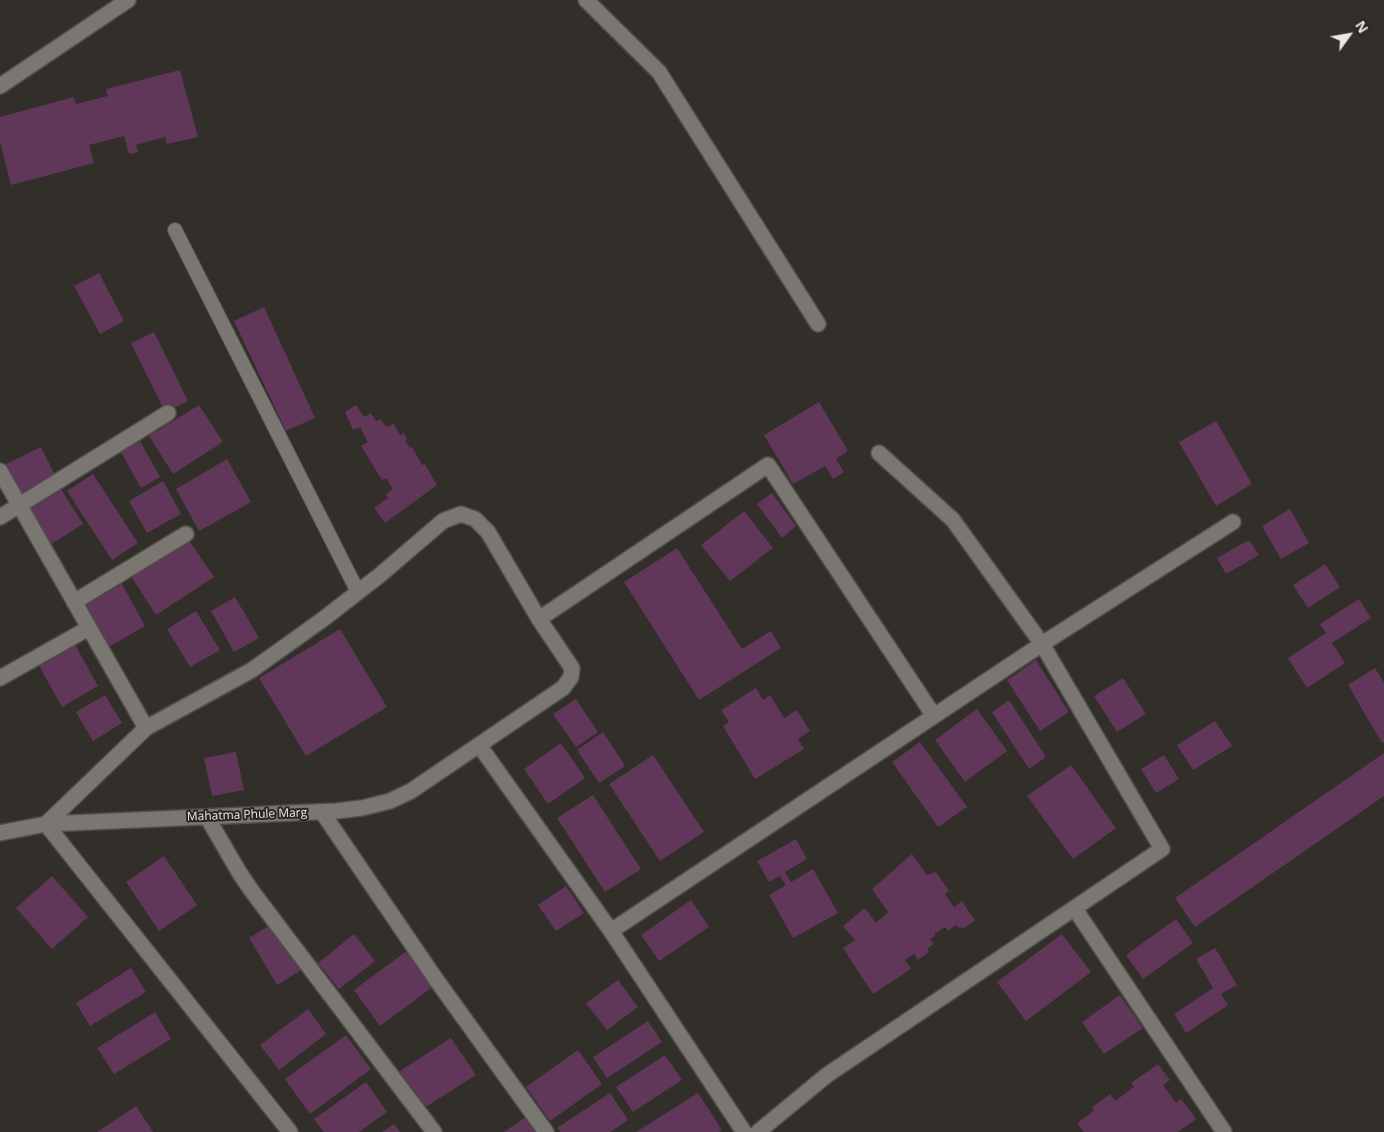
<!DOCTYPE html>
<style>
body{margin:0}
#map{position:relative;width:1384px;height:1132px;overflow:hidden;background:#322f2b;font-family:"Open Sans",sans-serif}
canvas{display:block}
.north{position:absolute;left:1324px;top:10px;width:50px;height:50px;-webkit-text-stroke:4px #282522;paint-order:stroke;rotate:58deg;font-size:14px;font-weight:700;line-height:20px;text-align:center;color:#eae8e6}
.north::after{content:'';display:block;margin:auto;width:18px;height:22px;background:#eae8e6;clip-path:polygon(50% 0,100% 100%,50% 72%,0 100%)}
</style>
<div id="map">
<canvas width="1384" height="1132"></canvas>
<div class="north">N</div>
</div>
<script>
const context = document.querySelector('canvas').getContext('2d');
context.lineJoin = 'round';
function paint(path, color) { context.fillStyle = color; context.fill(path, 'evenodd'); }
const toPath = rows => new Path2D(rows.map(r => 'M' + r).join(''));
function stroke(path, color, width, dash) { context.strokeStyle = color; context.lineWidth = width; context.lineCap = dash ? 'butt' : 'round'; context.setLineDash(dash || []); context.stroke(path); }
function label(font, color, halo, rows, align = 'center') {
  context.font = font + ' "Open Sans",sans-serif'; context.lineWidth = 4; context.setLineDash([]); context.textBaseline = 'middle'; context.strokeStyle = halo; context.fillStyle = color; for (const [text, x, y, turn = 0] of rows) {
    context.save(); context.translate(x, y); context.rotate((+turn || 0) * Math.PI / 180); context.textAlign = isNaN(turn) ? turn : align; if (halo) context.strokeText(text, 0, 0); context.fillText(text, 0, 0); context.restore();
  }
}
paint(toPath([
 [180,70,198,137,167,144,165,137,136,145,138,152,129,154,124,136,89,145,94,163,11,185,0,142,0,117,74,97,76,104,108,96,106,89],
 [99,273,124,321,100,334,74,286],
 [264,307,315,418,286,431,234,321],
 [154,332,188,401,165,412,131,343],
 [819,402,848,451,836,459,844,472,833,479,825,466,793,484,764,435],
 [199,405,223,442,173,474,149,436],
 [356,405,364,417,371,413,376,421,381,419,386,427,394,424,400,435,404,433,407,439,405,440,410,448,412,447,422,465,425,464,437,485,385,523,374,508,388,498,386,494,393,489,386,478,382,480,361,446,368,442,360,427,353,430,345,412],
 [1216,421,1252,484,1216,506,1179,442],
 [140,441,160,477,141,488,121,452],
 [41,447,56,477,19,495,4,465],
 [227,459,251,502,199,531,176,489],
 [93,474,138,543,112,560,67,491],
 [163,481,181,514,147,533,129,501],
 [59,486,83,524,48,546,24,507],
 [772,493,796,526,782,538,757,504],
 [1290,509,1309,543,1281,559,1262,526],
 [744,511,773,548,730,581,701,545],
 [188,539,214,577,156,615,131,576],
 [1249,540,1259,555,1226,574,1217,558],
 [677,548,742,649,771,631,781,648,699,700,624,582],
 [1325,564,1340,587,1308,608,1293,585],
 [122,584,145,626,107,648,83,606],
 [235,597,259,638,234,652,211,611],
 [1359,599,1371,618,1332,643,1345,663,1307,688,1288,658,1326,633,1320,624],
 [196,611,220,650,190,667,167,629],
 [340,629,387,707,306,756,259,678],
 [73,641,98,686,62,707,37,662],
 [1036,660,1069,712,1040,731,1007,680],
 [1375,668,1384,683,1384,742,1382,743,1348,685],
 [1123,678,1146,714,1117,732,1094,696],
 [756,688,763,700,770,695,784,718,797,710,810,731,798,739,804,749,755,779,723,726,729,722,721,710],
 [105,695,122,723,93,741,76,712],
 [576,699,598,732,576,747,553,714],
 [1009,700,1046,757,1029,769,992,712],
 [977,709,1007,751,965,782,935,740],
 [1215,721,1232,746,1193,770,1177,745],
 [603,732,625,766,599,783,577,750],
 [920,742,967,807,938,827,892,762],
 [561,743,585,778,548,804,524,769],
 [236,752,244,790,212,796,204,758],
 [1384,753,1384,796,1195,927,1175,898],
 [653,755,704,832,660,861,609,784],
 [1164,755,1179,779,1156,793,1141,769],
 [1071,765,1116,828,1073,859,1027,796],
 [593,795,641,869,605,892,557,818],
 [796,839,807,859,785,872,791,882,813,869,838,913,793,938,769,895,786,885,780,876,769,882,757,861],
 [912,854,927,875,936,872,949,891,945,894,954,907,962,901,975,921,962,929,961,927,958,928,956,925,948,931,945,927,934,934,935,936,930,939,934,944,927,949,929,952,918,960,914,954,905,960,911,969,873,994,843,948,855,940,843,926,865,908,876,923,888,912,872,889],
 [164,856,197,905,159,931,126,882],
 [52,876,88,917,52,949,16,908],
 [566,886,584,913,556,931,538,905],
 [691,900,709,927,659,961,641,935],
 [1176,919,1193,943,1143,979,1126,955],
 [275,922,303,969,277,985,249,938],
 [354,934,375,961,339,989,318,963],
 [1062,934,1091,972,1026,1021,997,982],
 [1215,948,1237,985,1221,994,1228,1005,1186,1033,1174,1014,1213,988,1196,959],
 [408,950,434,986,380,1026,354,990],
 [131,968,146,992,90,1026,76,1003],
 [618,980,638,1007,607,1030,586,1003],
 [1120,995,1143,1028,1104,1054,1082,1022],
 [308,1009,326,1034,279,1070,260,1045],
 [155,1012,171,1039,114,1074,97,1048],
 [648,1021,662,1042,607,1078,593,1057],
 [346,1035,371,1069,310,1114,285,1079],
 [451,1038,476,1075,421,1110,397,1073],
 [578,1050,602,1084,550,1121,526,1087],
 [665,1055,682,1080,633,1112,616,1087],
 [1158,1064,1170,1080,1163,1085,1176,1103,1181,1099,1196,1119,1178,1132,1084,1132,1077,1123,1094,1111,1092,1107,1110,1094,1115,1101,1134,1087,1131,1083],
 [366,1082,387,1112,359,1132,324,1132,314,1119],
 [610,1093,628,1120,610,1132,560,1132,557,1128],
 [698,1093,722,1130,719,1132,636,1132],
 [136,1106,153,1132,97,1132],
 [527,1116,539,1132,504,1132],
 [394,1124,400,1132,382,1132]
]), '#603659');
const service = toPath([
 [175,230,358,592]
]);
const minor = toPath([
 [586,0,659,72,818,324],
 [0,86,128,0],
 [0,471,146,728],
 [0,517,168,413],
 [74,602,186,534],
 [539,619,768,465,934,716],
 [0,678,89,628],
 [479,745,611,931,744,1132],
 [322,812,435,978,546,1132],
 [207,817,239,872,251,890,434,1132],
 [0,833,46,824,336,811,362,808,390,801,411,791,563,688,571,677,572,668,539,619,488,532,475,519,461,514,443,521,380,575,322,620,252,670,146,728,46,824,290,1132],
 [1075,909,1224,1132],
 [611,931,1042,644,1233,522],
 [758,1132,827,1075,1162,849,1042,644,953,520,879,453]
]);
stroke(service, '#504d4b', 16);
stroke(minor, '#504d4b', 18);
stroke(service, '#7a7672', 14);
stroke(minor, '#7a7672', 15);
label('12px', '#eae8e6', '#282522', [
 ["Mahatma Phule Marg",247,815,-2]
]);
</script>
